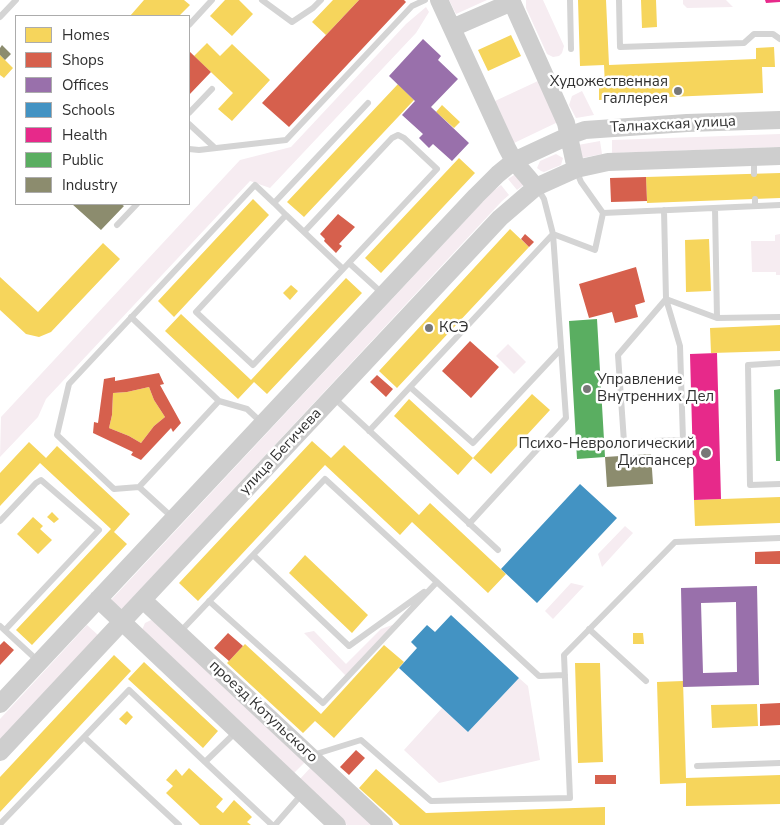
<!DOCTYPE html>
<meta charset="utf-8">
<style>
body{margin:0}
#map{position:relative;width:780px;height:825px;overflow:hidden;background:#fff;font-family:"Nunito Sans",sans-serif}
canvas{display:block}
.legend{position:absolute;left:15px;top:15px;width:175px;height:190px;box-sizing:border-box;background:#fff;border:1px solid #acacac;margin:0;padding:6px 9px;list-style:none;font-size:15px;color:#303030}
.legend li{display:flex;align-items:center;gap:10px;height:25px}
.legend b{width:25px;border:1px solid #acacac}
</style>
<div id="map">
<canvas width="780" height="825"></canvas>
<ul class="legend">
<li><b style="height:14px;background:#f6d55c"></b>Homes</li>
<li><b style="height:14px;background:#d6604d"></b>Shops</li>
<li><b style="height:14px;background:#9970ab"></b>Offices</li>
<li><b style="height:14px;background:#4393c3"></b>Schools</li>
<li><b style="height:14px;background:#e7298a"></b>Health</li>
<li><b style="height:14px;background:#5aae61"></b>Public</li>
<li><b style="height:14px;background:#8c8c6e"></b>Industry</li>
</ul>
</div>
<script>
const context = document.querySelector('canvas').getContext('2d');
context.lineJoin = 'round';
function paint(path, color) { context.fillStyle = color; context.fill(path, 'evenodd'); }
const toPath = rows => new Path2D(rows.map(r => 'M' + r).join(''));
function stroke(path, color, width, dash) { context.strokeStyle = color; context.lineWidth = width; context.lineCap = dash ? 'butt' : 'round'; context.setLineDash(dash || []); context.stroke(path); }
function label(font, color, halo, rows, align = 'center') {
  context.font = font + ' "Nunito Sans",sans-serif'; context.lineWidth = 5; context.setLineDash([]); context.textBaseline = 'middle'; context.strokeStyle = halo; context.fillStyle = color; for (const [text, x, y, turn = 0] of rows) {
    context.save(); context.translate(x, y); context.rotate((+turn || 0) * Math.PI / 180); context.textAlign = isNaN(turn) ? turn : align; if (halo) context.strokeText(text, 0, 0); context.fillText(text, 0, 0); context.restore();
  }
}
paint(toPath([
 [449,0,487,0,456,14],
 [526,0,543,0,564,46,562,53,559,56,553,57,547,54,526,8],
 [683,0,726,0,733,7,687,8,683,4],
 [426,7,429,12,416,33,270,188,250,181,46,399,38,417,0,457,1,417,240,160,291,147,406,24],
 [538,81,558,122,514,143,495,101],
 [582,91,594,115,576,118,569,105,572,96],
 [780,134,780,147,612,153,612,140],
 [600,141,602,154,582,158,578,145],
 [556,154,563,158,561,165,544,172,541,171,537,168,540,161],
 [517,173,525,184,517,190,508,179],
 [501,185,509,195,502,201,122,609,111,600,492,192],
 [780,234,780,275,776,275,776,272,752,272,751,241,775,241,775,235],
 [508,344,526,362,514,374,496,356],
 [625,526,633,533,602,567,598,554],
 [571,583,584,586,553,619,545,611],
 [153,619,306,761,293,774,142,630,145,623],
 [395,624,346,676,304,633,314,631,346,664,381,629],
 [87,625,98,635,0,740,0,719],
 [519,678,528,686,540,760,439,783,404,750,442,708,468,732],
 [312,766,375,825,347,825,299,780]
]), '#f6ecf1');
paint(toPath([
 [144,0,184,0,190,5,179,16,130,16],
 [225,0,239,0,253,14,232,36,210,16],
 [333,0,359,0,326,35,312,22],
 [578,0,606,0,609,65,756,59,756,48,774,47,775,67,762,67,763,93,599,100,599,86,605,86,604,65,580,66],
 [641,0,656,0,657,27,642,28],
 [511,35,521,56,488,71,478,50],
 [207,43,220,56,232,44,270,80,232,121,218,109,233,93,194,56],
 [0,55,13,68,4,78,0,75],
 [398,84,414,100,304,217,287,202],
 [442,105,460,122,454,128,436,112],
 [459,158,475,173,381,273,365,258],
 [780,173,780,198,647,203,646,177],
 [253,199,269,215,174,317,158,301],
 [510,229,529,247,397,388,379,371],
 [709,239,711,291,686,292,685,240],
 [103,243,120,259,51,332,39,337,26,334,0,310,0,277,38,312],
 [346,278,362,293,267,394,254,382,238,399,165,331,181,314,251,380],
 [291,285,298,291,290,300,283,293],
 [780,325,780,351,711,353,710,328],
 [149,387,154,400,165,417,154,426,141,443,129,436,109,428,112,415,113,393,127,392],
 [532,394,550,410,491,474,473,458],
 [409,399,473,458,458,475,394,416],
 [312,441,331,458,344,445,419,515,430,503,506,574,488,593,412,522,400,535,325,465,198,601,179,583],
 [29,442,46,458,57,446,130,514,114,532,127,544,32,645,16,630,111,529,40,463,0,506,0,473],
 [780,497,780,523,695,526,694,500],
 [52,512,59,519,54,523,47,517],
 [33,517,43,526,40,529,52,540,38,554,17,534],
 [305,555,368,615,352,633,289,573],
 [633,633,643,633,644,644,633,644],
 [245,644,321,714,384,645,404,662,334,738,315,721,303,733,227,663],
 [114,655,131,671,0,812,0,777],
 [144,662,218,731,203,748,128,679],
 [575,663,600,663,603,762,578,763],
 [683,681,686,778,780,775,780,804,686,806,686,783,660,784,657,682],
 [757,704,758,726,712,728,711,705],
 [127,711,133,717,126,725,119,719],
 [189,768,223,799,216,807,223,813,234,800,252,817,247,822,251,825,200,825,166,793,173,786,166,780,176,769,182,776],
 [376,769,426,813,605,807,605,825,400,825,359,788]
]), '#f6d55c');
paint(toPath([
 [359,0,404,0,406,2,289,127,262,103],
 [189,51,211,72,189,95],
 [646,177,647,201,611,202,610,178],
 [338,214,355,227,339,244,342,246,336,253,324,241,325,239,320,234],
 [525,234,534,242,529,247,521,239],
 [636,267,645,302,635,305,638,317,615,323,612,312,589,318,579,284],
 [470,341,499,367,471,398,442,371],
 [159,373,164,384,160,385,181,423,173,432,171,428,141,460,131,455,133,452,93,433,94,422,98,423,104,379,115,377,115,381],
 [149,387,154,400,165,417,154,426,141,443,129,436,109,428,112,415,113,393,127,392],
 [377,375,393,389,386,397,370,382],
 [780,551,780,564,755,564,755,552],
 [228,633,243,646,229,661,214,648],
 [4,641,14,650,0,665,0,645],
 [780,703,780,725,760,726,760,704],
 [356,750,365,758,349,775,340,767],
 [595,775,616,775,616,784,595,784]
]), '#d6604d');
paint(toPath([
 [423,39,441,56,438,60,458,79,431,107,469,143,452,161,433,144,429,148,419,138,423,134,402,115,415,101,389,76],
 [757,586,759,685,683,687,681,588],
 [736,602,737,672,703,673,701,603]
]), '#9970ab');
paint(toPath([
 [580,484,617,518,537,603,501,569],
 [451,615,519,678,468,732,399,668,417,648,411,642,427,625,435,632]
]), '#4393c3');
paint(toPath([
 [765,0,780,0,780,2,766,3],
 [717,353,721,499,694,500,690,354]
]), '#e7298a');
paint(toPath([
 [597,319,605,457,577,459,569,321],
 [780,389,780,461,776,461,774,390]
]), '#5aae61');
paint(toPath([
 [2,45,11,54,5,60,0,55,0,48],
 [72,204,121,204,124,206,101,230],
 [651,454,653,484,607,487,605,457]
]), '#8c8c6e');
stroke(toPath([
 [262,0,292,22,313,8,321,0],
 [570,0,571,49],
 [619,0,620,47,744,43,754,34,773,34,780,39],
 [0,17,16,0],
 [189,25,212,0],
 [189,113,212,89],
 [189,124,215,148],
 [189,149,199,150,286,140,412,6,425,0],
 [754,157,754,174],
 [576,170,581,182,603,213,780,205],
 [755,199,755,206],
 [715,208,717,318],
 [664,210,666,299,680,346,683,440,624,442,618,355,666,299],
 [286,215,343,269],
 [117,225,137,204],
 [304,232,392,138,398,135,404,138,437,169,253,365,196,312,286,215,274,203,368,103],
 [553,234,595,250,603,213],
 [349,263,383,294],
 [666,299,717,318,780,317],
 [131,317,219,401,247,409,262,423],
 [780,363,748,365,750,485,780,484],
 [410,387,473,443,561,349],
 [334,398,498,550],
 [369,431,553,234],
 [139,487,219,401],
 [173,518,139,487,114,489,57,435,69,384,255,185,274,203],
 [0,521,36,483,41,480,99,530,5,630],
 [469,524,566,418,553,234,544,199,538,189],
 [253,555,349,646,424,592],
 [209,601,323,703,437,582],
 [0,626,38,661],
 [589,629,646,681],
 [179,633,325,479,539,676,565,675],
 [84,737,129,690,205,762,237,731],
 [313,755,361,740,431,801,570,798,564,655,675,542,780,538],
 [205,762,272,825],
 [697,766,780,763],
 [0,824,84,737,179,825],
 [275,825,302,794]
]), '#d4d4d4', 6);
stroke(toPath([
 [439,0,507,148,514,161,536,187],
 [511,0,566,123,576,169],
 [452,28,512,2],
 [98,599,337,825],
 [143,600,384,825],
 [0,704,476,196,498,174,514,161,568,136,585,130,687,123,780,120],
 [0,752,500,218,536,187,576,169,608,162,780,156]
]), '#cecece', 18);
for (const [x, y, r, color] of [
 [678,91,5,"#787878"],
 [429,328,5,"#787878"],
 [587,389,5,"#787878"],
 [706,453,6,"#787878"]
]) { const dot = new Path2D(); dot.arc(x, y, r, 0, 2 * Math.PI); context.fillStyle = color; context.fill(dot); stroke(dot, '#fff', 2); }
label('15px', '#303030', '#fff', [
 ["Художественная",668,82],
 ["галлерея",668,99],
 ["КСЭ",439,328,"left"],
 ["Управление",597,380,"left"],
 ["Внутренних Дел",597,397,"left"],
 ["Психо-Неврологический",695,444],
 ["Диспансер",695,461]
], 'right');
label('15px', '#303030', '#fff', [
 ["Талнахская улица",673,125,-3],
 ["улица Бегичева",281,452,-47],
 ["проезд Котульского",263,712,43]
]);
</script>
